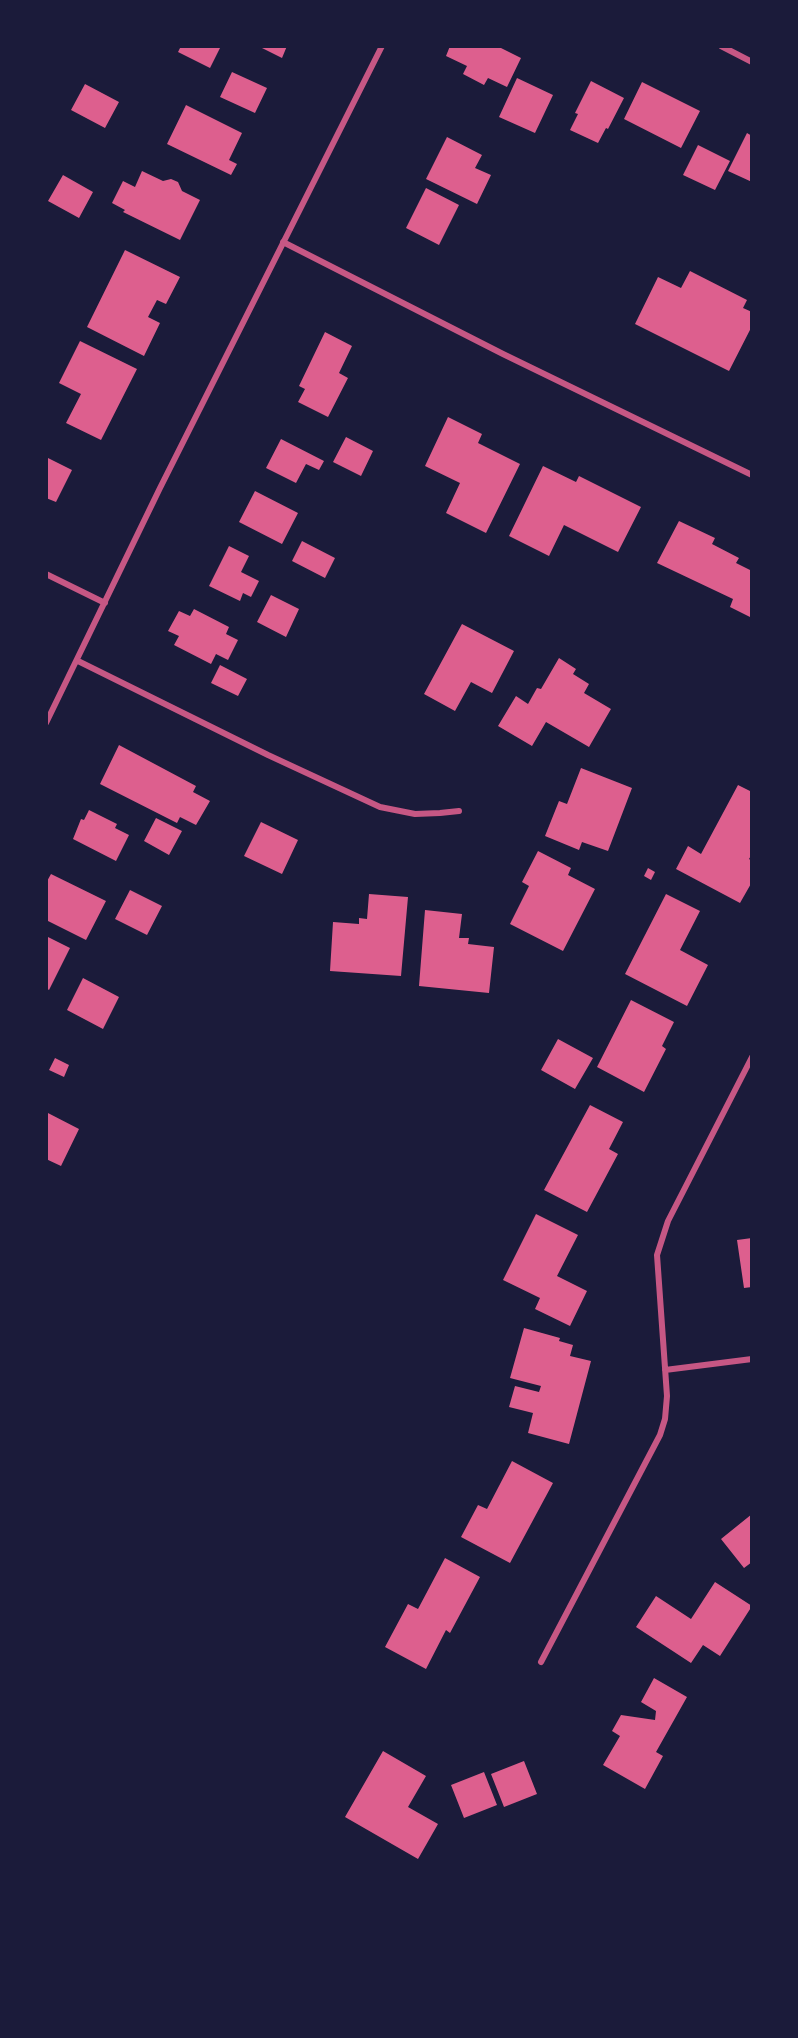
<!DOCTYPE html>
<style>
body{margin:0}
#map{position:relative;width:798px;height:2038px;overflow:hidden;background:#1b1b3a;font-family:"Fira Sans Condensed",sans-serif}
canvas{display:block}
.frame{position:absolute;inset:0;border:48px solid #1b1b3a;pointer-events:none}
</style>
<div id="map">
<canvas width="798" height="2038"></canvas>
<div class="frame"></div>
</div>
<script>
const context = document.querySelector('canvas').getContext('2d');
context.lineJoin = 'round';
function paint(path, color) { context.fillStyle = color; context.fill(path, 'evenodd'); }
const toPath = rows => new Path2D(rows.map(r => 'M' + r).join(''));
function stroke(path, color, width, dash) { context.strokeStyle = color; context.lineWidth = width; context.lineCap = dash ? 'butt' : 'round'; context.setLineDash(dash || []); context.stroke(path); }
paint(toPath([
 [181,46,221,46,210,68,178,52],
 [258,46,287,46,282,58],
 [450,46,497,46,521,58,507,87,488,78,484,85,463,74,467,66,446,56],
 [232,72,267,88,255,113,220,97],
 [517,78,553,95,535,133,499,117],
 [591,81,624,98,608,129,606,128,598,143,570,130,578,114,575,113],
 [642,82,700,111,681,148,624,119],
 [85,84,119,102,105,128,71,110],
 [186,105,242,133,229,160,237,164,231,175,167,144],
 [747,133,752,136,752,182,728,171],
 [447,137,482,155,475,168,491,175,477,204,426,179],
 [698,145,730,161,715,190,683,175],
 [142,171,163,181,171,179,178,182,182,191,200,200,180,240,123,212,125,210,112,203,123,181,135,187],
 [63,175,93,192,79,218,48,201],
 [426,188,459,205,439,245,406,228],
 [125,250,180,277,166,304,157,300,148,317,160,323,144,356,87,327],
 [690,271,747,300,743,308,752,312,752,326,729,371,635,324,658,277,681,288],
 [325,332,352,346,339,373,348,378,328,417,298,402,305,389,299,386],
 [80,341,137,369,101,440,66,423,81,394,59,383],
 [448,417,482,434,478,443,520,464,486,533,446,513,460,483,425,466],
 [346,437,373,451,361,476,333,462],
 [281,439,324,461,319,470,306,464,296,483,266,468],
 [46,457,72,470,56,502,46,498],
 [543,466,576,482,579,476,641,507,618,552,564,525,549,556,509,536],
 [255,491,298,513,282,544,239,522],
 [679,521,715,538,712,544,739,558,736,563,752,571,752,618,730,607,733,599,657,563],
 [302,541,335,558,325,578,292,561],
 [229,546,249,556,241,572,259,581,251,597,243,593,240,601,209,586],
 [271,595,299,609,286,637,257,622],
 [194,609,229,627,226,634,238,640,228,660,216,654,211,664,174,645,179,636,168,631,179,611,190,616],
 [462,624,514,651,492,693,471,682,455,711,424,694],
 [559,658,576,669,573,674,589,684,584,693,611,709,589,747,546,722,532,746,498,726,516,696,528,704,537,688,541,689],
 [220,665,247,679,238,696,211,683],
 [119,745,196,786,193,792,210,801,196,825,180,817,177,823,100,784],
 [581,768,632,788,608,851,582,842,579,850,545,836,559,801,567,804],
 [738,785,752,792,752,854,749,859,752,861,752,882,740,903,676,869,688,846,701,854],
 [89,810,117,824,115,828,129,835,116,861,73,839,81,819,84,820],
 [156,818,182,831,169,855,144,841],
 [261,822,298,840,282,874,244,856],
 [538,851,571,868,568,875,595,889,563,951,510,924,529,886,522,882],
 [648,868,655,872,651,880,644,876],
 [51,874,106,901,86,940,46,920,46,883],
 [130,890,162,906,147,935,115,919],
 [369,894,408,897,401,976,330,971,333,922,359,924,359,918,367,919],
 [666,894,700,911,680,950,708,965,687,1006,625,974],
 [425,910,462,914,459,938,469,938,468,944,494,947,489,993,419,986],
 [46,936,70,948,49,990,46,988],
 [83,978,119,997,103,1029,67,1010],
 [631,1000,674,1022,662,1046,666,1049,644,1092,597,1067],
 [558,1039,593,1058,575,1089,541,1070],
 [55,1058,69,1065,64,1077,49,1070],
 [590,1105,623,1122,609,1149,618,1154,587,1212,544,1190],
 [46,1112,79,1129,61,1166,46,1159],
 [536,1214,578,1235,557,1276,587,1291,570,1326,535,1309,540,1298,503,1280],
 [752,1238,752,1287,744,1288,737,1240],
 [524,1328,560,1338,559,1341,573,1345,570,1356,591,1361,569,1444,528,1433,533,1413,509,1407,515,1386,539,1392,541,1386,510,1378],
 [512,1461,553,1483,510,1563,461,1537,478,1505,487,1509],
 [752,1514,752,1562,744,1568,721,1539],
 [445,1558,480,1577,450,1633,446,1630,426,1669,385,1647,408,1604,418,1609],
 [715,1582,752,1606,720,1656,703,1645,691,1663,636,1627,656,1596,691,1619],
 [654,1678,687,1697,656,1752,663,1756,645,1789,603,1765,620,1736,612,1731,621,1715,655,1720,656,1711,641,1702],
 [383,1751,426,1776,408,1807,438,1824,418,1859,345,1817],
 [524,1761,537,1794,504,1807,491,1774],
 [484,1772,497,1805,464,1818,451,1785]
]), '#dd5f8e');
stroke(toPath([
 [721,46,752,62],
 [283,242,503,354,752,475],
 [46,574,105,603],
 [78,661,268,755,380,807,415,814,440,813,459,811],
 [46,723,160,488,382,46],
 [665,1370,752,1359],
 [541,1662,660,1435,665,1419,667,1396,657,1255,668,1221,752,1057]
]), '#c65784', 6);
</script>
